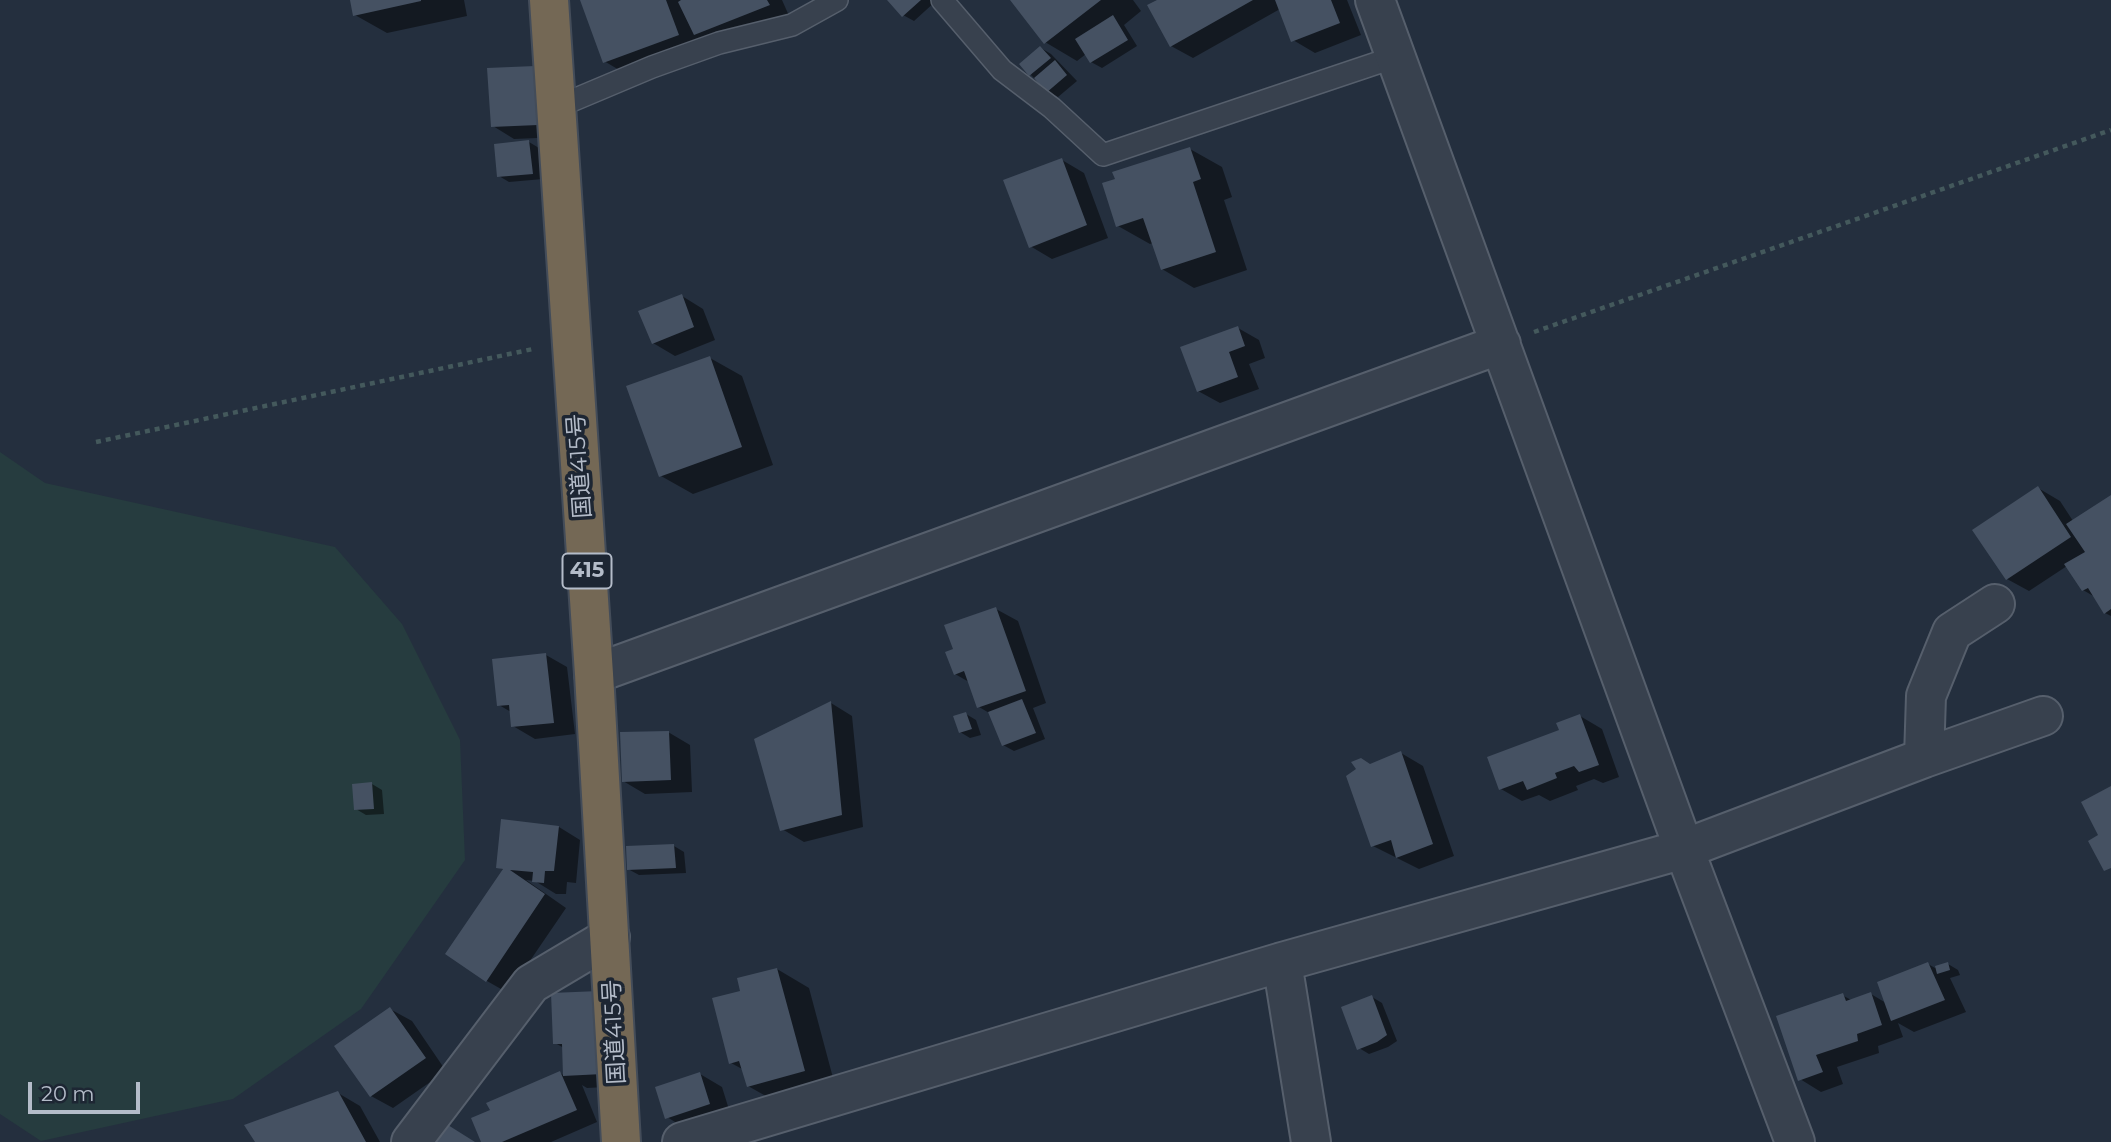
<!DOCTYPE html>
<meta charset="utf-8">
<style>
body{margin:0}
#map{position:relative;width:2111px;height:1142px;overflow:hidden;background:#242f3e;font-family:Montserrat,sans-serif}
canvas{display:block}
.scale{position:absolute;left:28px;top:1082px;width:112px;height:32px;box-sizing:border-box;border:4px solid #b4bcc9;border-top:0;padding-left:9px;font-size:21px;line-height:24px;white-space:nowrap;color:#b4bcc9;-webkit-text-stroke:5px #1d2633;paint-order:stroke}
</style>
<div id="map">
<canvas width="2111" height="1142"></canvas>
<div class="scale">20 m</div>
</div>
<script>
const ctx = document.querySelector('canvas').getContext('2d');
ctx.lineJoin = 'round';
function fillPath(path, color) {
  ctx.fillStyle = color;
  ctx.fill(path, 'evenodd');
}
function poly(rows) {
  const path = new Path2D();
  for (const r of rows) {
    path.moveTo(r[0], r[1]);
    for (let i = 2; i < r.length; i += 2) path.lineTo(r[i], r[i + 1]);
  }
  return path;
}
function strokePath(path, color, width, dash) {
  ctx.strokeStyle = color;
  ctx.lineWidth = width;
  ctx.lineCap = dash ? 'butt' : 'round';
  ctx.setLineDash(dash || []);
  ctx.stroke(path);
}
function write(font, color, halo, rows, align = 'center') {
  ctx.font = font + ' Montserrat,"Noto Sans JP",sans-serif';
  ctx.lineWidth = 7;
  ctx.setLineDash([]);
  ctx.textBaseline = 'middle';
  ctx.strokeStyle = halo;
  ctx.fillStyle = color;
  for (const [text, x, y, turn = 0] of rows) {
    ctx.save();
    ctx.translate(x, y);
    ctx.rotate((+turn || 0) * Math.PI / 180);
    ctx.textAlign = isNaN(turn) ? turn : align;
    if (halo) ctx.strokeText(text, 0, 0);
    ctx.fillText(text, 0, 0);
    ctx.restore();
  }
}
fillPath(poly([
 [0,452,45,483,335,547,402,624,460,740,465,860,361,1009,233,1099,41,1141,0,1114]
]), '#263c3f');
fillPath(poly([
 [352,0,464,0,467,16,387,33,355,15],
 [582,0,782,0,790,18,636,80,604,61],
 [891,0,934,0,936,1,914,21,903,15],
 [1012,0,1133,0,1141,11,1124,25,1137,46,1102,68,1091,62,1086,54,1077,61,1045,42],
 [1160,0,1347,0,1361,35,1315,53,1293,40,1280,9,1193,58,1171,46],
 [1041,48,1051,54,1077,81,1058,97,1047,91,1031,75],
 [489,70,560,137,514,139,493,126],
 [529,142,539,148,543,179,509,182,499,176],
 [1190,149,1222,167,1232,197,1224,200,1247,270,1194,288,1162,269,1153,243,1150,244,1118,226],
 [1062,160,1084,173,1108,238,1052,259,1030,246],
 [682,296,703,309,715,340,675,356,653,343],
 [1238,328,1259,340,1265,358,1249,364,1259,389,1220,403,1198,391],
 [710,358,742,376,773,465,693,494,661,476],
 [2038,488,2060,501,2073,521,2111,497,2111,616,2105,613,2095,597,2083,590,2067,566,2029,591,2007,579],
 [996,609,1018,621,1046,703,1033,708,1045,739,1014,751,1003,745,991,714,979,707,969,682,955,674,956,650],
 [546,655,567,667,575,734,535,739,513,726,511,712,499,705],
 [831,703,852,716,863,827,804,842,782,829],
 [966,714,976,720,981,735,970,738,960,732],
 [1580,716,1602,729,1619,777,1603,783,1594,779,1576,786,1578,790,1550,801,1539,795,1522,801,1501,789],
 [668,732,690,745,692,792,645,794,623,781],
 [1401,753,1423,766,1454,856,1419,869,1373,846,1370,766],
 [372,784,382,790,384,814,366,815,356,809],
 [559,827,580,840,576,883,567,882,566,894,556,894,535,881,526,880,566,908,508,993,487,981,504,870,498,867],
 [674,846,684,852,686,873,639,875,628,869],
 [1928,964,1935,968,1948,964,1958,970,1960,975,1950,978,1966,1012,1914,1032,1898,1023,1903,1037,1878,1046,1879,1053,1837,1067,1843,1084,1821,1092,1800,1079,1842,995,1853,1001,1871,994,1886,1003],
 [777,969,809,988,836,1089,780,1104,748,1086,744,1070,731,1063,742,992],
 [553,994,624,1086,587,1088,582,1085,597,1122,551,1142,483,1142,492,1111,560,1073,565,1076,564,1048,555,1043],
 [1372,997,1382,1003,1397,1041,1388,1047,1369,1054,1359,1048],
 [390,1009,412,1021,446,1071,393,1108,371,1096],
 [700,1074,722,1087,731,1116,688,1130,667,1117],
 [338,1093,360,1106,380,1142,257,1142]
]), '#0007');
fillPath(poly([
 [350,0,421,0,421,1,353,16],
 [580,0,666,0,679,35,603,63],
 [681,0,767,0,770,5,694,35,678,2],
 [887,0,921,0,902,17],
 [1010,0,1101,0,1044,44],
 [1157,0,1253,0,1170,47,1147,5],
 [1275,0,1331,0,1340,23,1291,42],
 [1113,15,1128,40,1090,63,1075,39],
 [1040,46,1051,58,1029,76,1019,64],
 [1055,60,1067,75,1046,93,1034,78],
 [535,66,538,125,491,127,487,68],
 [529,140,533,174,497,177,494,144],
 [1190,147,1201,179,1193,182,1216,252,1161,270,1143,218,1116,227,1102,183,1115,179,1112,172],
 [1062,158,1087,225,1029,248,1003,180],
 [682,294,694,327,652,344,638,311],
 [1238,326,1245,346,1229,352,1238,377,1197,392,1180,347],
 [710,356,742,447,659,477,626,386],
 [2038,486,2071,537,2006,580,1972,530],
 [2111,495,2111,609,2104,614,2088,588,2082,591,2064,564,2085,552,2066,524],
 [996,607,1026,691,977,708,964,671,954,675,945,652,953,649,944,625],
 [546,653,554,723,511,727,509,705,497,706,492,659],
 [1022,699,1036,733,1002,746,988,712],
 [831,701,842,815,780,831,754,739],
 [966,712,972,729,959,733,953,716],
 [1580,714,1599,765,1579,772,1574,766,1555,773,1557,778,1527,790,1523,781,1499,790,1487,757,1559,730,1556,723],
 [669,731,671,780,622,782,620,732],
 [1401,751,1433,844,1396,858,1391,840,1371,847,1346,776,1356,769,1351,762,1361,758,1370,764],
 [372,782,374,809,354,810,352,784],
 [2111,786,2111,868,2104,871,2088,841,2098,835,2081,802],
 [501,819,559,826,554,871,545,871,544,883,532,882,533,872,510,870,545,894,486,982,445,954,503,869,496,868],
 [674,844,676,868,627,870,626,846],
 [1928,962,1945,1000,1891,1021,1877,982],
 [1948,962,1950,970,1937,974,1935,966],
 [777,968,805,1071,747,1087,739,1061,729,1064,712,998,740,991,737,978],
 [599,991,603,1074,563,1076,562,1044,553,1044,551,993],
 [1871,992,1882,1025,1857,1034,1858,1041,1816,1055,1823,1072,1798,1081,1776,1016,1843,993,1846,1001],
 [1372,995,1387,1035,1377,1042,1357,1050,1341,1007],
 [390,1007,426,1058,370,1097,334,1046],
 [560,1071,577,1110,502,1142,481,1142,471,1118,490,1110,486,1103],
 [700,1072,710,1104,665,1119,655,1087],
 [338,1091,366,1142,255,1142,244,1125],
 [440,1120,475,1142,426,1142]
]), '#455162');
const lane = poly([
 [942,0,1002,70,1052,108,1103,155,1395,57],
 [557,107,652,67,719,43,792,25,837,0]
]);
const street = poly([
 [1375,0,1684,849,1795,1142],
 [594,674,1501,344],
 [1924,758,1926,696,1952,632,1995,604],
 [1282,962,1311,1142],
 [411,1142,531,984,610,937],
 [682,1142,1282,962,1684,849,1924,758,2043,716]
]);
const highway = poly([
 [549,0,594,674,621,1142]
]);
strokePath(lane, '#565f6c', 24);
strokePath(street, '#565f6c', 42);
strokePath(highway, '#434c59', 42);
strokePath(poly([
 [1534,332,2111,130],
 [96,442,533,349]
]), '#44595c', 4.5, [5, 5]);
strokePath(lane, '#38414e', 21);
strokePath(street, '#38414e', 38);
strokePath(highway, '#746855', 38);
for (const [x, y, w] of [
 [587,571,49]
]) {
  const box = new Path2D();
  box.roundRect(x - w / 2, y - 17.5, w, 35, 5);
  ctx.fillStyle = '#1d2633';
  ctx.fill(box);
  strokePath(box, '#b4bcc9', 2);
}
write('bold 21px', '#b4bcc9', null, [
 ["415",587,571]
]);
write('23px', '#b4bcc9', '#1d2633', [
 ["国道415号",580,466,-94],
 ["国道415号",615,1032,-93]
]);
</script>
